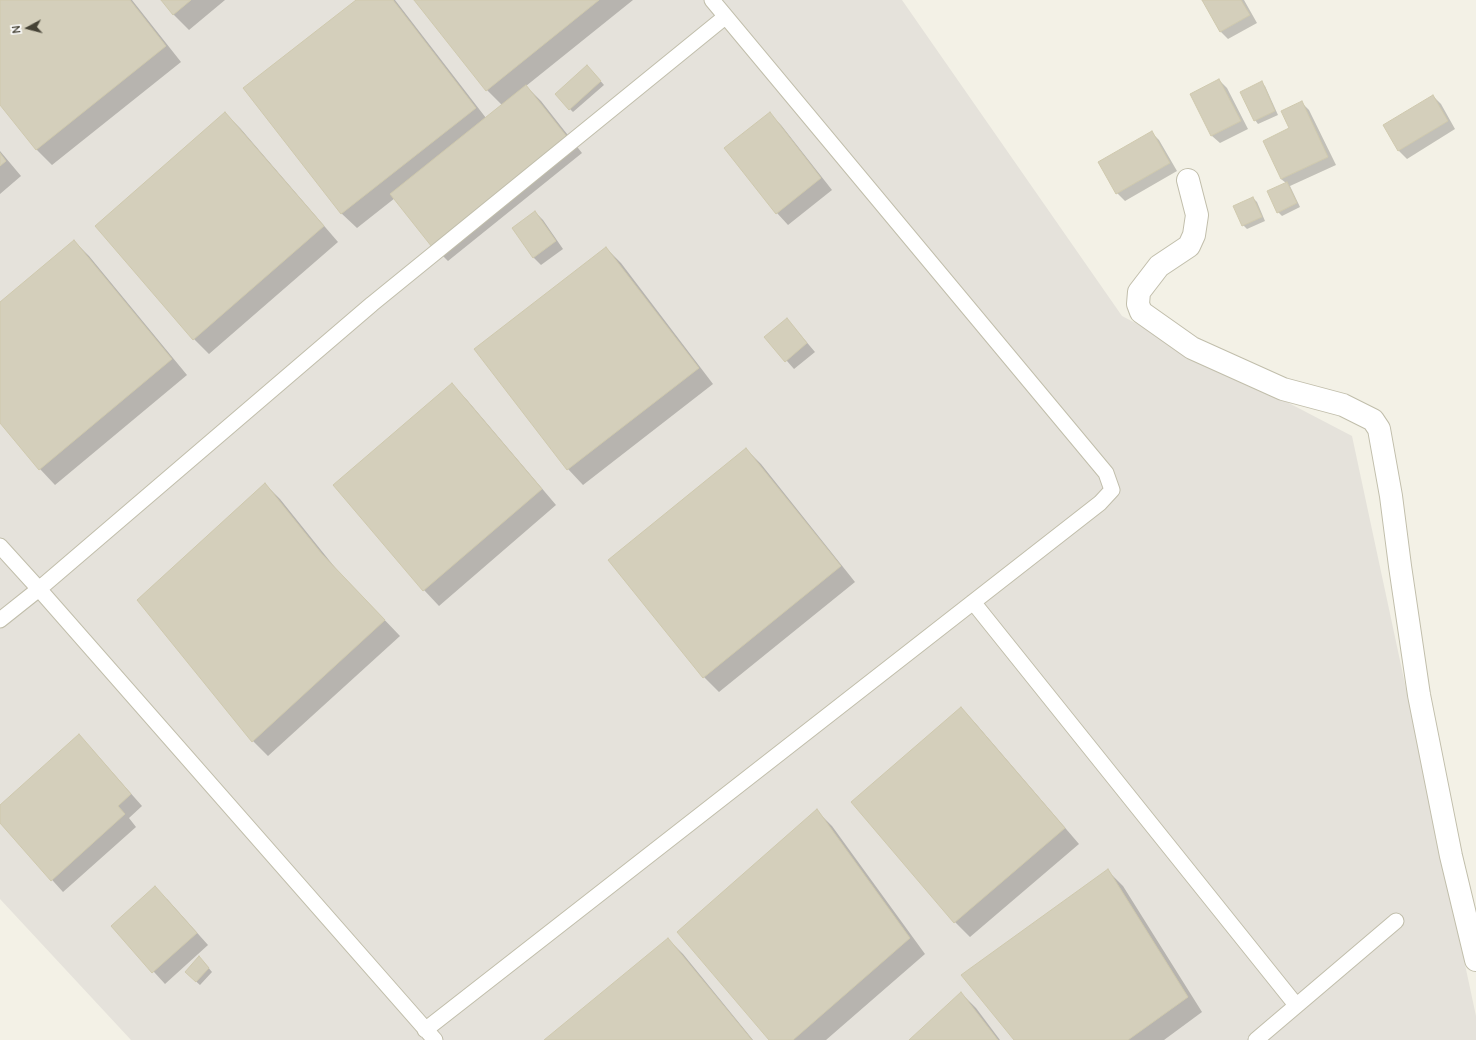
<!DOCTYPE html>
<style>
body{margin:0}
#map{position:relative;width:1476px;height:1040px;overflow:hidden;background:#f3f1e6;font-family:Manrope,sans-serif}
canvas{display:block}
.north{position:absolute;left:8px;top:8px;width:40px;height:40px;-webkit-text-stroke:3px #fff;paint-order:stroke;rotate:263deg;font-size:11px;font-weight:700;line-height:16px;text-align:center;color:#454235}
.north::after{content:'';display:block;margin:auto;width:14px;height:18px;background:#454235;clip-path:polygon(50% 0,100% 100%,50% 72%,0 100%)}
</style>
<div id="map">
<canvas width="1476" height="1040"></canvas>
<div class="north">N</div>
</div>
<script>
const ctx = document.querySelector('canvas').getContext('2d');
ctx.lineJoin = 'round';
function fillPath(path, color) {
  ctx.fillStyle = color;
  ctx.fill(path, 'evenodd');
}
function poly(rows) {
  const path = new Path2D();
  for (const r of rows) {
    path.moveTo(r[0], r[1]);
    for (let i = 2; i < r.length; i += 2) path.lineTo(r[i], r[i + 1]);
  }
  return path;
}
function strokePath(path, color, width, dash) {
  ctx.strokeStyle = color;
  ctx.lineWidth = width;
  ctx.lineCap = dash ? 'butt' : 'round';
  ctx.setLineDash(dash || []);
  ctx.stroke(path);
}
fillPath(poly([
 [0,0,902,0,1122,316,1352,436,1476,1016,1476,1040,131,1040,0,899]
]), '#e5e2db');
fillPath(poly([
 [0,0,132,0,181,62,52,165,37,150,0,103],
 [162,0,225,0,189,30,173,14],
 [357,0,395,0,486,118,502,105,487,90,416,0,633,0,526,86,541,101,582,153,448,261,433,246,395,198,357,228,341,213],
 [1204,0,1244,0,1257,23,1228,39,1220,31],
 [591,70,604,85,573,112,570,109],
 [1219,80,1227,88,1248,129,1220,143,1212,136,1191,94],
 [1261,83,1265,86,1278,115,1258,124,1255,120],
 [1433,96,1441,104,1455,129,1407,159,1399,151,1384,126],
 [1301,102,1309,110,1336,165,1290,186,1300,207,1282,216,1278,212,1286,183,1281,179,1291,129],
 [225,113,240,128,338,242,209,354,194,339],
 [769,113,781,125,832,190,788,225,777,213],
 [1151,132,1159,140,1177,171,1125,201,1117,193],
 [0,151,21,176,0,194],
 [1253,198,1257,202,1265,221,1247,229,1243,225],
 [535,212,543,220,563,249,541,265,533,257],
 [74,241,89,256,187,375,55,485,40,469,0,421,0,303],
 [606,248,621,263,713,384,583,485,568,469,476,349],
 [787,319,815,352,794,369,766,337],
 [452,385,467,400,556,505,439,606,424,590,335,485],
 [746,449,761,464,855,582,719,692,704,677],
 [265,484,280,499,337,570,400,636,268,756,253,741,138,600],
 [961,708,976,724,1079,844,970,937,955,922],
 [90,747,142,806,129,818,136,827,63,892,0,822,0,806],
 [817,811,832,826,925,954,826,1040,771,1040],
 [1108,871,1123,886,1202,1012,1164,1040,1016,1040],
 [167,899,208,945,165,984,112,926],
 [668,939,683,954,753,1040,546,1040],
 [203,961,212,972,200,985,190,976],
 [961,993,976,1008,1000,1040,911,1040]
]), '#0003');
const building = poly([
 [0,0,130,0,166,46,36,150,0,105,0,0],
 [161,0,191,0,173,15,161,0],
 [356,0,393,0,476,108,341,214,243,88,356,0],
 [414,0,599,0,486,91,414,0],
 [1202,0,1241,0,1250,15,1220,32,1202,0],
 [587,65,601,81,569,110,555,94,587,65],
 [1219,79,1241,121,1211,136,1190,94,1219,79],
 [1262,81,1275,111,1254,121,1240,92,1262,81],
 [526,85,568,138,432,247,390,194,526,85],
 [1433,95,1448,121,1398,151,1383,125,1433,95],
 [1302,101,1328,157,1281,179,1263,141,1289,128,1281,111,1302,101],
 [225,112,324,226,193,340,95,226,225,112],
 [770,112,821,178,776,214,724,148,770,112],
 [1152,131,1170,163,1116,194,1098,162,1152,131],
 [0,153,6,161,0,166,0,153],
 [1287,182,1297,203,1277,213,1267,191,1287,182],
 [1253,197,1262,217,1242,226,1233,206,1253,197],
 [535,211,556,241,533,258,512,228,535,211],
 [74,240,172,359,39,470,0,423,0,302,74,240],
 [606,247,699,368,567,470,474,349,606,247],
 [787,318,807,343,785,362,764,337,787,318],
 [452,383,542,489,423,591,333,485,452,383],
 [746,448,841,566,703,678,608,560,746,448],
 [265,483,322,554,385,620,252,742,137,600,265,483],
 [961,707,1065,828,954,923,851,802,961,707],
 [79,734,131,794,118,806,125,814,51,881,0,823,0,805,79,734],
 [817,809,910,938,793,1040,769,1040,677,932,817,809],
 [1108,869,1188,997,1128,1040,1014,1040,961,975,1108,869],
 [155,886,197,933,152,973,111,926,155,886],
 [668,938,752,1040,544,1040,668,938],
 [199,956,209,968,196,982,185,972,199,956],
 [961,992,998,1040,909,1040,961,992]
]);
fillPath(building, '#d4cfbb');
strokePath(building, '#cfc9ae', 1);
const service = poly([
 [0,546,39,589,435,1040],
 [973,602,1296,1005],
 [0,620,39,589,372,304,725,17],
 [425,1030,1100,503,1112,490,1106,473,712,0],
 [1256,1040,1396,921]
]);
const minor = poly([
 [1188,180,1197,215,1194,235,1189,246,1159,266,1139,292,1138,304,1141,312,1192,348,1283,389,1343,405,1373,420,1379,429,1391,496,1400,566,1419,695,1451,856,1476,960]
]);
strokePath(service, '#c1beab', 17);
strokePath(minor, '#c1beab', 24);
strokePath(service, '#fff', 15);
strokePath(minor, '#fff', 22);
</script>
